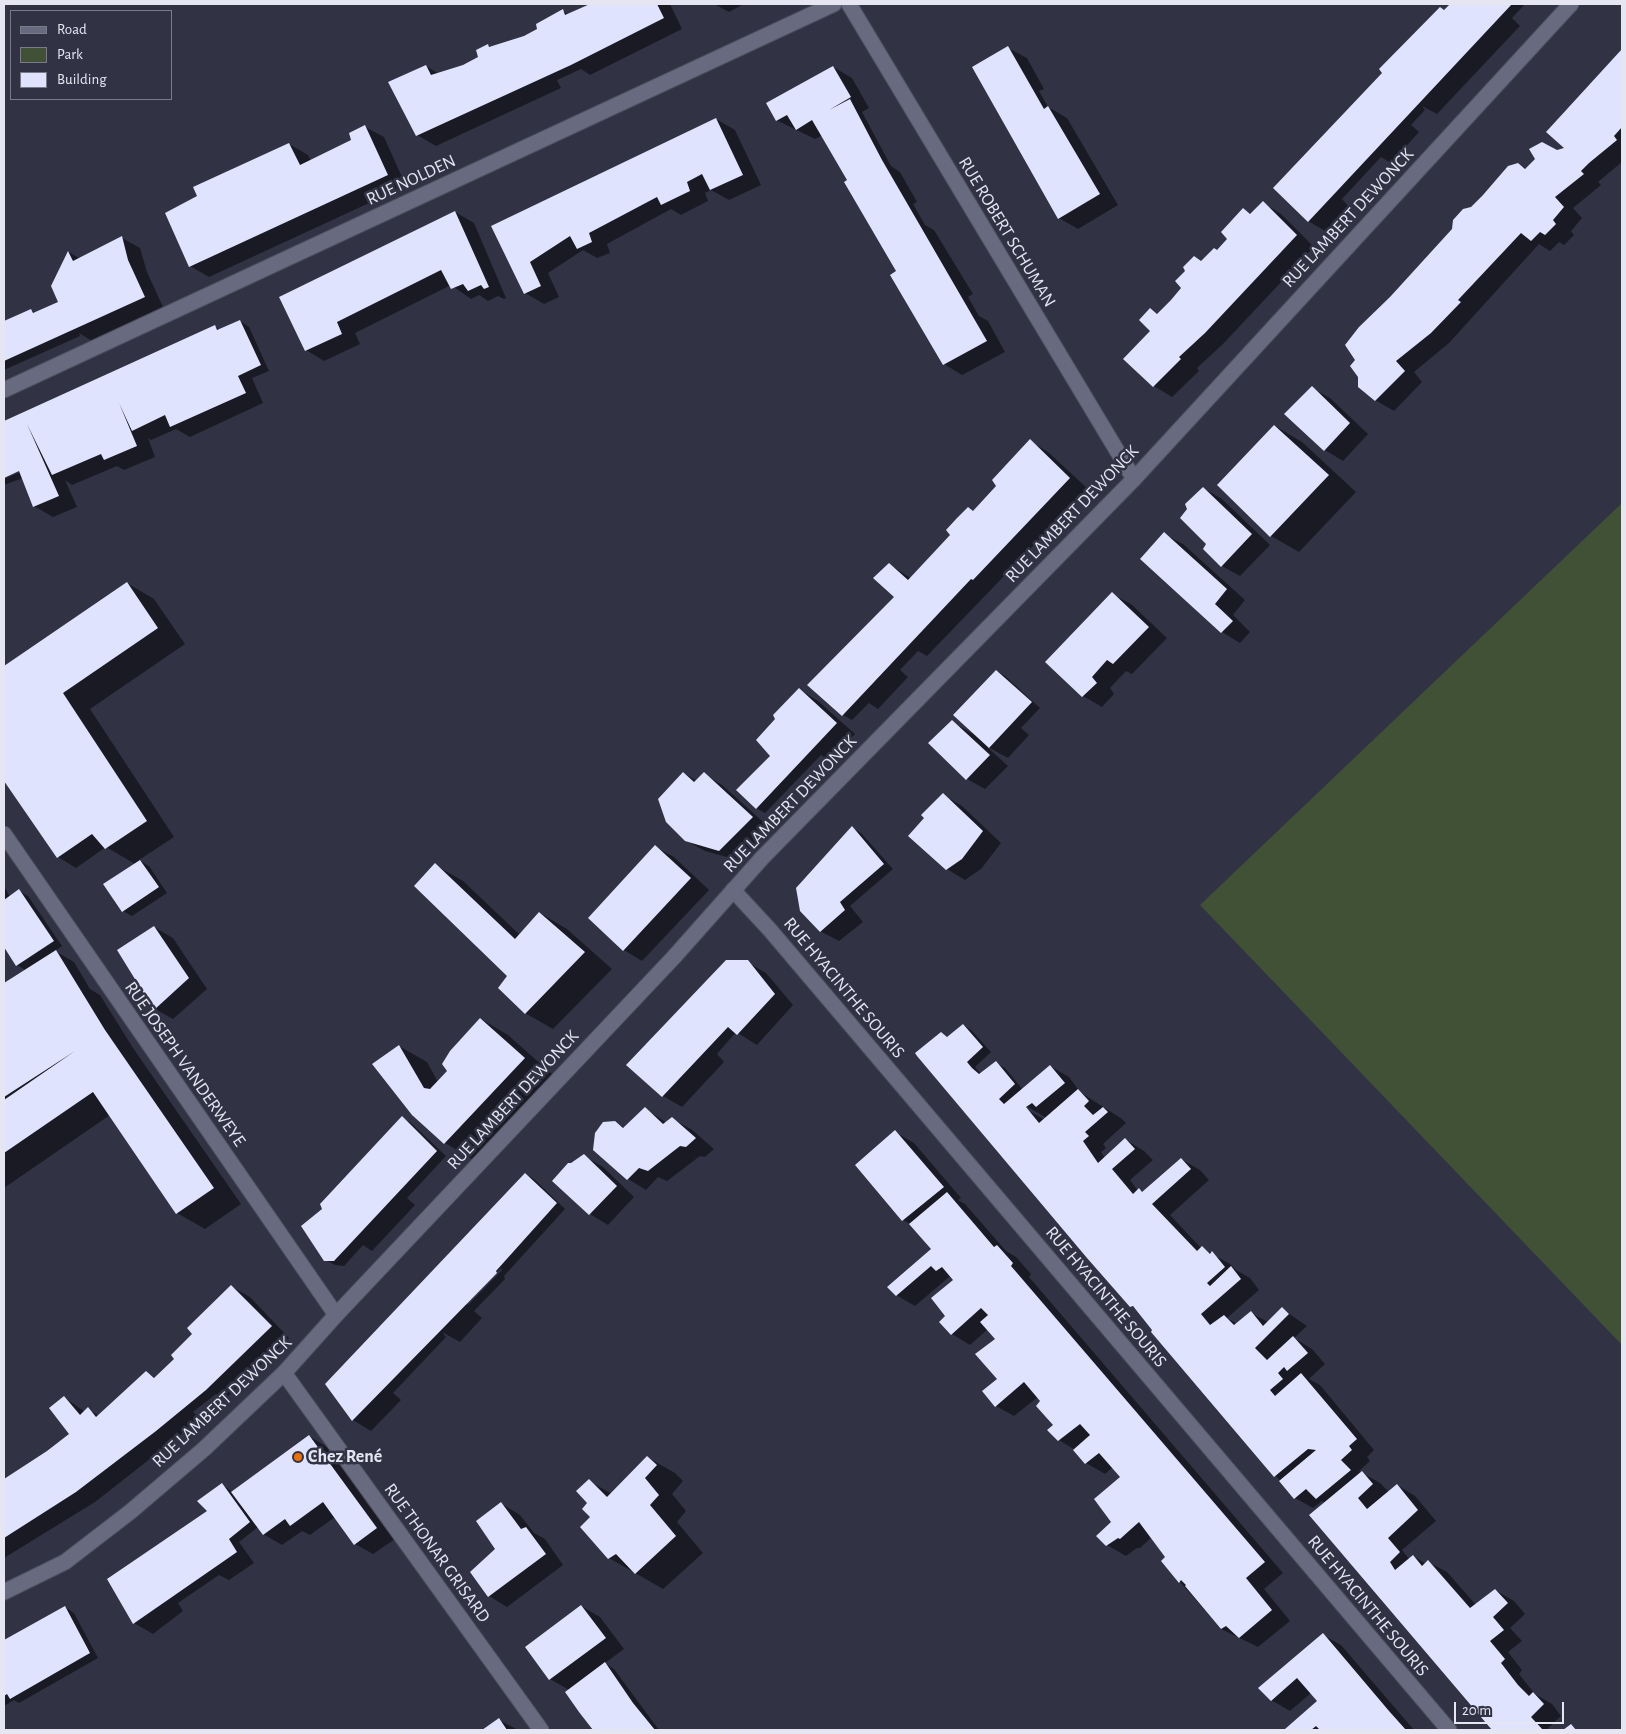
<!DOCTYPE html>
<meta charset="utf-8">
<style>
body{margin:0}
#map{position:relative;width:1626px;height:1734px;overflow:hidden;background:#313244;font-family:"Alegreya Sans",sans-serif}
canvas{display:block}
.frame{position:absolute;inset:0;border:5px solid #e5e6f2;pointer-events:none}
.legend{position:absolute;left:10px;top:10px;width:162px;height:90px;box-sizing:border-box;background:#313244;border:1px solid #797a8a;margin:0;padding:6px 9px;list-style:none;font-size:15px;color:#e5e6f2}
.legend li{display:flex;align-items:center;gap:10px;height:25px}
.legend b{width:25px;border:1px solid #797a8a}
.scale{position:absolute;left:1454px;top:1702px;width:110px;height:22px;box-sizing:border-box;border:2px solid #e5e6f2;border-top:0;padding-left:6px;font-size:15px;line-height:18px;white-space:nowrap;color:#e5e6f2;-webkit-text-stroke:4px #313244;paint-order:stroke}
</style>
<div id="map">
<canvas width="1626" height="1734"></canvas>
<div class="frame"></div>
<ul class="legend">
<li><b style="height:6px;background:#686a7f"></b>Road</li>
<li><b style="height:14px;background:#415136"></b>Park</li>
<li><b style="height:14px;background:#e0e3fe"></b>Building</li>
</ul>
<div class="scale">20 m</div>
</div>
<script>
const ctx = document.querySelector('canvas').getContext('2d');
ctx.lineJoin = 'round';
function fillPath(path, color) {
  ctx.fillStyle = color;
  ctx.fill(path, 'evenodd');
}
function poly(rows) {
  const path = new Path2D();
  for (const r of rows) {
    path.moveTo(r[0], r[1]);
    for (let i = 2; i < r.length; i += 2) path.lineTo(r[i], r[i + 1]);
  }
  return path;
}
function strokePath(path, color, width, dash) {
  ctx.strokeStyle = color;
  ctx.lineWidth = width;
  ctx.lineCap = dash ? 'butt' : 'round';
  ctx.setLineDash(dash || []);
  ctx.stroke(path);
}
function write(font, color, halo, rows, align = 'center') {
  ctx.font = font + ' "Alegreya Sans",sans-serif';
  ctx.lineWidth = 5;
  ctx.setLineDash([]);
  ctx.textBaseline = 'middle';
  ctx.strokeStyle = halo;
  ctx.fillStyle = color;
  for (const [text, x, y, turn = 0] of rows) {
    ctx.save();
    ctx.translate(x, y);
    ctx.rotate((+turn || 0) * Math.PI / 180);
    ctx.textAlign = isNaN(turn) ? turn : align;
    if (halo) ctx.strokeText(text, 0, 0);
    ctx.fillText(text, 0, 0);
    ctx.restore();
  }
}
fillPath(poly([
 [1622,503,1622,1345,1200,905]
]), '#415136');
fillPath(poly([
 [592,4,670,4,682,29,590,75,581,69,557,80,561,88,436,146,417,135,426,66,439,74,464,66,480,57,488,45,491,47,524,38,563,11,569,15],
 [714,4,744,4,729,12],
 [1452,4,1525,4,1512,18,1520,26,1437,114,1422,106,1425,110,1411,125,1419,132,1391,163,1381,157,1342,199,1349,207,1327,232,1308,221],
 [1008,48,1027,58,1044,89,1039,91,1048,107,1067,118,1118,205,1078,229,1059,218],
 [1622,51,1622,162,1598,182,1601,185,1573,208,1582,218,1571,231,1574,235,1564,245,1559,242,1550,251,1539,244,1449,343,1414,372,1422,382,1394,411,1375,400,1391,298,1471,208,1518,164,1527,169,1557,151,1567,148,1548,132],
 [833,67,852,78,869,108,862,112,891,166,900,172,917,202,913,204,925,225,934,230,973,294,968,297,979,316,988,321,1005,352,962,375,944,364,849,180,823,135,815,139,776,120],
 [716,119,735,130,761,185,729,200,711,190,705,193,708,201,681,215,671,209,607,244,610,253,597,258,583,250,548,273,559,297,544,304,525,293,493,226],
 [365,127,384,137,406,186,209,277,190,266,167,213,289,144,308,155,311,161,352,140],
 [1263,203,1281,214,1314,247,1223,344,1197,368,1199,371,1172,397,1154,386,1125,359,1152,331,1151,310,1158,314,1172,301,1202,262,1217,252,1229,239,1243,210,1251,214],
 [455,212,474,223,506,298,504,299,498,296,488,301,479,295,471,299,451,285,355,333,360,344,324,361,306,350],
 [122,238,140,248,147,272,163,307,92,341,79,333,80,336,4,370,4,322,31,310,36,313,58,303,69,252,80,259],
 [240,321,249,327,269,371,252,378,263,403,190,437,176,429,151,440,148,438,155,457,124,470,117,466,72,485,65,480,77,507,53,517,34,506,23,478,4,485,4,479,25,470,24,468,4,476,4,422,215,327,220,330],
 [1312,388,1330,398,1368,434,1343,461,1325,450],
 [1275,426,1302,442,1356,492,1299,552,1271,536,1219,485],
 [1030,441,1048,452,1088,489,927,656,918,651,900,670,908,677,878,709,869,703,852,720,843,715,808,684,895,597,889,564,912,579,998,486],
 [1203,488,1222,499,1270,545,1240,576,1222,566,1208,544],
 [1164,534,1183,544,1245,600,1233,615,1250,632,1240,643,1222,632],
 [127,583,154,599,185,644,90,709,174,837,139,860,149,866,167,893,132,916,123,911,135,864,106,847,76,868,58,857,4,779,4,667],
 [1112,594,1131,604,1167,638,1132,674,1126,671,1110,688,1114,694,1102,707,1083,696],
 [997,671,1005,676,1040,708,1021,728,1029,735,1008,758,986,746,1008,766,985,789,967,779,952,722,975,735],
 [800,690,818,701,855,734,830,761,821,755,765,813,756,808,772,756],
 [684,773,697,781,704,774,722,785,771,829,738,860,705,851,685,840],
 [943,795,962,806,1001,843,981,869,965,880,947,869],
 [852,828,861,833,893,869,850,906,863,922,839,941,820,931],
 [655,847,674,857,709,890,642,961,624,950,590,918],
 [435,865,463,881,520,935,540,913,567,929,612,969,553,1029,525,1013,509,976],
 [4,886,10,897,19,891,28,896,62,946,55,951,74,962,90,989,100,995,133,1048,241,1204,205,1229,177,1213,110,1115,4,1188,4,986,27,971,17,965,4,945],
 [154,927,173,938,207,989,173,1019,155,1009],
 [747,962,766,973,793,1005,757,1045,736,1032,717,1054,724,1062,682,1107,663,1096,628,1065],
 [481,1019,508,1035,552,1074,472,1159,445,1143,399,1046,427,1062,438,1082,449,1071],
 [964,1025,972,1031,991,1052,975,1067,981,1074,996,1063,1005,1068,1023,1090,1050,1066,1069,1077,1080,1092,1122,1119,1126,1123,1103,1144,1106,1148,1101,1152,1105,1158,1126,1140,1144,1151,1153,1160,1130,1180,1138,1191,1144,1192,1181,1159,1200,1170,1209,1180,1170,1215,1201,1248,1230,1264,1236,1270,1250,1278,1259,1290,1227,1318,1237,1324,1251,1313,1268,1322,1282,1309,1307,1326,1294,1338,1312,1349,1325,1364,1309,1379,1320,1385,1374,1450,1367,1457,1370,1461,1359,1471,1380,1483,1389,1492,1397,1485,1415,1496,1436,1521,1402,1550,1409,1559,1413,1556,1426,1564,1428,1562,1447,1572,1476,1605,1495,1590,1514,1601,1525,1614,1510,1628,1522,1641,1508,1652,1522,1670,1519,1674,1535,1694,1552,1704,1561,1716,1546,1730,1494,1730,1373,1590,1325,1503,1322,1501,1313,1508,1295,1498,1152,1332,1154,1330,1138,1310,1131,1306,941,1033,948,1038],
 [1026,1106,1047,1118,1045,1120,1024,1108],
 [645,1109,667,1123,672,1119,691,1129,714,1149,705,1157,700,1156,667,1181,658,1177,646,1190,628,1179,615,1122,625,1128],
 [402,1118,411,1123,446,1156,407,1198,415,1205,372,1251,363,1245,344,1266,335,1265,325,1260,322,1210],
 [895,1132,914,1143,961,1198,958,1200,965,1204,1006,1251,1016,1257,1031,1274,1029,1277,1283,1573,1264,1589,1290,1621,1258,1647,1221,1629,1162,1561,1167,1557,1152,1537,1140,1548,1137,1548,1126,1556,1107,1545,1098,1536,1112,1522,1121,1477,1113,1467,1105,1474,1086,1463,1075,1450,1059,1440,1055,1425,1038,1397,1014,1416,996,1406,998,1379,996,1340,988,1329,970,1345,952,1334,947,1316,955,1280,949,1277,915,1306,896,1295,933,1249,912,1225,903,1220],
 [584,1156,603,1167,634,1197,608,1225,590,1214,572,1165],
 [526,1174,535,1180,565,1209,504,1276,505,1279,474,1311,482,1318,460,1342,442,1332,446,1337,393,1393,401,1400,371,1431,353,1420],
 [501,1268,502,1270,468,1305,466,1303],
 [232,1287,250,1297,289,1338,225,1399,216,1394,193,1412,201,1419,95,1502,4,1558,4,1480,48,1452,71,1434,64,1397,85,1412,88,1409,99,1416,146,1372,156,1378,174,1360],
 [309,1436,327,1447,395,1539,373,1554,355,1544,335,1517,310,1535,302,1531,282,1545,263,1534,258,1527,239,1542,254,1563,229,1580,219,1575,178,1603,183,1611,153,1634,134,1623,108,1579,208,1512,199,1501,222,1485,233,1492],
 [647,1457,675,1473,683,1481,672,1494,686,1511,677,1522,703,1553,663,1589,609,1558,592,1517,588,1503,589,1481,612,1494],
 [502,1504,520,1515,534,1533,545,1539,563,1565,507,1607,489,1596],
 [581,1606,600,1617,624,1649,605,1663,614,1669,659,1730,594,1730,566,1692,569,1690,550,1679,526,1648],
 [65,1607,74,1613,98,1658,19,1703,14,1700,4,1706,4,1641],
 [1323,1635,1341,1645,1414,1730,1288,1730,1319,1702,1311,1693,1290,1711,1271,1700],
 [499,1720,518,1730,484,1730]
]), '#0007');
fillPath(poly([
 [590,4,657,4,664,18,571,65,416,136,388,82,426,65,431,75,463,65,478,57,476,50,488,44,489,47,524,36,537,29,536,24,563,9,565,15],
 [1450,4,1512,4,1308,222,1273,188,1382,73,1379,69,1440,7,1444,10],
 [1008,46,1044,109,1048,106,1100,194,1058,219,972,67],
 [1622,49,1622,127,1614,136,1617,140,1589,163,1581,171,1584,174,1555,197,1564,207,1553,220,1556,224,1545,235,1540,232,1531,241,1521,233,1458,300,1461,302,1431,333,1396,361,1405,371,1375,401,1358,387,1358,377,1350,366,1355,360,1345,345,1359,327,1390,297,1452,229,1453,220,1463,209,1471,207,1483,195,1508,166,1518,163,1525,169,1535,159,1529,149,1542,142,1557,150,1564,148,1546,132],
 [833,66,851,97,829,110,850,99,882,160,987,341,943,365,890,275,896,271,844,182,847,180,812,120,796,130,787,115,776,121,766,103],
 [716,118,743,175,710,190,702,174,687,182,690,191,661,205,657,197,589,233,592,242,577,249,570,236,530,262,541,286,524,294,491,226],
 [365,125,388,175,189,267,165,213,197,196,193,187,289,143,300,165,351,140,349,133],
 [1263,201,1297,235,1205,333,1179,357,1181,359,1153,387,1123,359,1150,331,1139,320,1150,308,1157,314,1171,300,1181,288,1175,281,1185,271,1183,267,1194,256,1201,261,1214,248,1217,250,1227,239,1221,232,1243,208,1250,214],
 [455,211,489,287,484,289,481,285,468,291,463,284,451,289,441,270,337,322,342,334,305,351,279,297],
 [122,236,128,260,145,297,4,361,4,321,31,309,33,313,58,302,51,286,68,251,73,261],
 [240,320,261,365,238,376,246,393,170,427,165,415,132,431,119,403,137,446,104,460,101,454,52,475,27,424,59,496,33,507,19,471,4,478,4,421,215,325,217,330],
 [1312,386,1350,423,1324,451,1284,414],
 [1274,425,1329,475,1270,537,1217,485],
 [1030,439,1070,478,973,580,971,579,842,716,807,685,894,597,873,578,889,563,908,580,950,535,946,530,957,518,968,507,973,511,996,486,992,480],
 [1203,487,1252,534,1221,567,1203,549,1206,544,1180,518,1187,509,1185,504],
 [1164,532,1227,589,1215,604,1233,621,1221,633,1140,559],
 [127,582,158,628,63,693,147,821,105,849,92,834,57,858,4,781,4,666],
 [1112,592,1149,627,1113,664,1107,660,1092,677,1097,683,1082,697,1045,662],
 [996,670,1032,702,989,748,953,715],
 [799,688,837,723,756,809,736,790,770,756,756,740,775,719,773,715],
 [952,720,990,755,966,780,928,743],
 [683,772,694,782,704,772,753,817,719,851,685,841,666,822,658,799],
 [943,793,983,831,962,859,946,870,908,836,924,818,921,815],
 [852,826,884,864,840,902,845,910,820,932,800,911,796,888],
 [655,845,691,878,623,951,588,918],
 [140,860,159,887,122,912,103,884],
 [435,863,515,939,539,912,585,952,525,1014,498,988,507,976,414,886],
 [19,889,54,941,16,966,4,947,4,900],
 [154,926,189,978,154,1010,117,950],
 [56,950,105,1030,214,1188,176,1214,93,1092,4,1153,4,1100,75,1051,4,1097,4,983],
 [726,960,748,960,775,994,737,1035,728,1027,662,1097,626,1065],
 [480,1018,525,1058,444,1144,412,1115,372,1064,399,1045,424,1088,430,1089,447,1071,442,1064,450,1051],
 [963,1024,983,1047,967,1062,972,1068,979,1074,996,1061,1015,1084,999,1099,1004,1104,1050,1065,1065,1083,1036,1107,1032,1103,1026,1107,1039,1123,1078,1089,1089,1101,1084,1106,1093,1115,1103,1107,1108,1112,1085,1132,1089,1136,1083,1141,1098,1163,1125,1138,1135,1149,1112,1169,1133,1194,1139,1188,1142,1192,1181,1158,1191,1169,1152,1204,1197,1251,1202,1246,1210,1254,1212,1251,1225,1267,1207,1283,1210,1286,1231,1266,1241,1279,1201,1314,1210,1325,1224,1315,1234,1325,1251,1311,1263,1326,1282,1307,1289,1314,1255,1348,1267,1360,1293,1336,1308,1353,1287,1371,1284,1367,1278,1373,1283,1379,1270,1390,1275,1396,1301,1373,1357,1439,1349,1446,1352,1450,1341,1460,1351,1470,1316,1499,1306,1489,1294,1499,1279,1481,1316,1450,1308,1449,1274,1477,1151,1332,1152,1330,1133,1306,1130,1307,1087,1258,917,1056,915,1053,941,1032,947,1037],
 [645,1107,663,1124,672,1117,696,1138,686,1147,680,1146,648,1171,639,1168,627,1180,593,1150,595,1133,603,1122,615,1121,623,1128],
 [402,1116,437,1151,334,1261,324,1261,301,1226,322,1209,320,1204],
 [895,1130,944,1187,902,1221,855,1165],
 [584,1154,617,1186,589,1215,552,1181,568,1163,571,1163],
 [525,1173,557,1203,496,1271,497,1273,352,1421,325,1384],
 [947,1192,994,1247,997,1245,1013,1263,1011,1266,1265,1562,1246,1578,1272,1610,1239,1638,1226,1626,1221,1629,1185,1586,1186,1585,1181,1580,1179,1583,1161,1561,1165,1557,1139,1522,1120,1539,1118,1538,1106,1546,1096,1536,1111,1522,1094,1499,1120,1477,1099,1453,1085,1464,1073,1450,1090,1435,1080,1424,1058,1441,1047,1430,1053,1425,1036,1406,1040,1401,1024,1382,995,1407,982,1391,997,1379,975,1354,995,1339,980,1322,988,1315,981,1308,951,1335,939,1322,945,1316,931,1298,953,1280,942,1267,936,1271,931,1266,896,1296,887,1287,931,1249,909,1224],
 [231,1285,272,1326,206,1390,156,1431,76,1492,4,1538,4,1479,47,1451,69,1434,49,1408,64,1396,80,1415,88,1407,96,1417,146,1371,154,1378,174,1359,171,1355,192,1334,187,1328],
 [309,1435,377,1528,354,1545,323,1502,290,1526,285,1519,263,1535,231,1492],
 [647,1456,657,1465,645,1478,659,1495,650,1505,676,1536,635,1574,616,1554,608,1559,580,1527,590,1517,582,1509,587,1503,576,1491,589,1479,607,1497],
 [1362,1471,1373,1484,1358,1498,1367,1509,1397,1484,1418,1510,1388,1538,1400,1552,1390,1562,1395,1570,1413,1555,1422,1566,1428,1560,1470,1608,1495,1589,1508,1603,1493,1617,1504,1630,1490,1641,1505,1659,1501,1663,1518,1685,1529,1696,1533,1692,1544,1704,1531,1717,1543,1730,1492,1730,1309,1515],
 [222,1483,250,1522,229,1539,237,1552,133,1624,107,1579,207,1511,197,1501],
 [501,1502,521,1529,526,1527,546,1554,488,1597,470,1572,495,1549,476,1521],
 [581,1605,606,1638,549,1680,525,1647],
 [65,1606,90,1653,10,1699,7,1694,4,1696,4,1640],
 [1323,1633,1389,1711,1406,1730,1320,1730,1316,1726,1311,1730,1285,1729,1317,1701,1297,1678,1271,1701,1258,1688],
 [605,1662,633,1703,655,1730,593,1730,579,1712,565,1692],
 [499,1718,507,1730,482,1730],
 [1571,1724,1576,1730,1563,1730]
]), '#e0e3fe');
const minor = poly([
 [849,4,1134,479],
 [4,390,834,4],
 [4,834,336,1315],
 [733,890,770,930,1449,1730],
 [284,1373,541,1730]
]);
const tertiary = poly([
 [4,1592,65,1562,130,1512,204,1449,284,1373,336,1315,674,957,762,858,1134,479,1571,4]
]);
strokePath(minor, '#4e4f5e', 17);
strokePath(tertiary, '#4e4f5e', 17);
strokePath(minor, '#686a7f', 15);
strokePath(tertiary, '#686a7f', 15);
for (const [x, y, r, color] of [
 [298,1457,5,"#e8710a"]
]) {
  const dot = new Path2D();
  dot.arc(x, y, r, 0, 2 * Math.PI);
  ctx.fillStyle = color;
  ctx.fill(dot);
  strokePath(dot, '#313244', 2);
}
write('18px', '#e5e6f2', '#313244', [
 ["RUE NOLDEN",411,180,-25],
 ["RUE LAMBERT DEWONCK",1348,218,-47],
 ["RUE ROBERT SCHUMAN",1007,232,59],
 ["RUE LAMBERT DEWONCK",1072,514,-46],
 ["RUE LAMBERT DEWONCK",790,804,-46],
 ["RUE HYACINTHE SOURIS",844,988,50],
 ["RUE JOSEPH VANDERWEYE",185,1064,55],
 ["RUE LAMBERT DEWONCK",513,1100,-47],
 ["RUE HYACINTHE SOURIS",1106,1297,50],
 ["RUE LAMBERT DEWONCK",222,1402,-43],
 ["RUE THONAR GRISARD",437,1553,54],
 ["RUE HYACINTHE SOURIS",1368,1606,50]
]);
write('bold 18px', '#e5e6f2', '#313244', [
 ["Chez René",308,1457]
], 'left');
</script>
